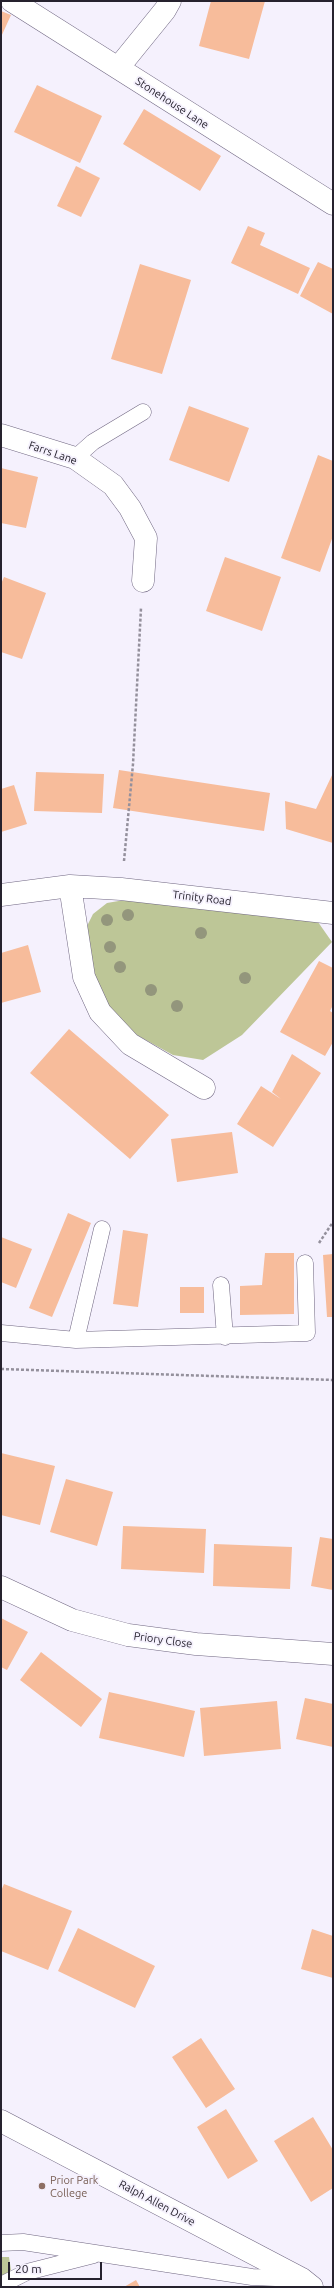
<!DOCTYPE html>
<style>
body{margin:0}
#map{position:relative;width:334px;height:2288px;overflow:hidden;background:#f5f1fd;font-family:Ubuntu,sans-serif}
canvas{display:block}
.frame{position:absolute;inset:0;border:2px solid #26222e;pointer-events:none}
.scale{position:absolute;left:8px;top:2262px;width:94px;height:18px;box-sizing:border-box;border:2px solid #26222e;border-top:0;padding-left:5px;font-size:12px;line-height:14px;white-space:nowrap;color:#26222e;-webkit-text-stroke:3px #f5f1fd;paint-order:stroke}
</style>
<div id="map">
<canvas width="334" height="2288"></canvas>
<div class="frame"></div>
<div class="scale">20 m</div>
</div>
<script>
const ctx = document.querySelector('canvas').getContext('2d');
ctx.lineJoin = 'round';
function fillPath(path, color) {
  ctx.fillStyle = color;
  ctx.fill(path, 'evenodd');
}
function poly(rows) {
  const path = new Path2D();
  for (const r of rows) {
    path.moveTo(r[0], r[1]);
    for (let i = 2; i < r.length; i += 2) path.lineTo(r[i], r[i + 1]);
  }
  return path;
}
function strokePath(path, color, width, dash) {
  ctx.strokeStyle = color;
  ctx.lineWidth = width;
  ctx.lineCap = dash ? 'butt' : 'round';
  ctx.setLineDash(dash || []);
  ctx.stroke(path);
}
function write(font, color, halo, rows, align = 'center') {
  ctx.font = font + ' Ubuntu,sans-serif';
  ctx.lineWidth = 3.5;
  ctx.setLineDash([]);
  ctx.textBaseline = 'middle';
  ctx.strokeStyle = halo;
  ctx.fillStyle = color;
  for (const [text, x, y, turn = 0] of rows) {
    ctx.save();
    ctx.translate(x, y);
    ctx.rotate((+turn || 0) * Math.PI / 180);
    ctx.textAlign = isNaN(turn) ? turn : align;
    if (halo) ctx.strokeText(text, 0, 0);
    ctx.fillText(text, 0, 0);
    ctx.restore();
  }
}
fillPath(poly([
 [136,898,318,922,332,942,242,1035,203,1060,173,1055,133,1033,107,1011,96,986,86,928,93,914,107,903],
 [1,2257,9,2257,11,2270,1,2279]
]), '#bdc697');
fillPath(poly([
 [211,1,265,1,249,59,199,46],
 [1,11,11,15,1,37],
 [37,85,102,116,80,163,14,132],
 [144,109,221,156,200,191,123,144],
 [76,166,100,178,81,217,57,206],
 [248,226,265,233,260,245,310,268,298,294,231,263],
 [318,262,333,269,333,314,300,296],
 [140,264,191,280,162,374,111,359],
 [189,406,249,428,229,482,169,460],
 [318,455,333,461,333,536,320,572,281,558],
 [1,468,38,477,26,528,1,523],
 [225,557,281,577,262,631,206,611],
 [4,577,46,593,22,659,1,652,1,584],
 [119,770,270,793,264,831,113,808],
 [36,772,104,774,102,813,34,811],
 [333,773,333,843,286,829,285,801,316,809],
 [14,785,27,824,1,832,1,789],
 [28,945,41,992,1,1003,1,953],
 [319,961,333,968,333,1005,330,1011,333,1013,333,1042,325,1056,280,1032],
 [69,1029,169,1115,130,1159,30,1073],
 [292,1054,321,1073,273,1147,237,1124,261,1086,281,1099,272,1092],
 [232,1132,238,1173,177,1182,171,1139],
 [68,1213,91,1223,52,1317,29,1308],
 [123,1230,148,1234,138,1307,113,1304],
 [1,1237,32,1249,16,1288,1,1282],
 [265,1253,294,1253,294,1314,240,1315,240,1286,262,1285],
 [333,1254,333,1317,327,1317,323,1255],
 [180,1287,204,1287,204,1313,180,1313],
 [1,1453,55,1466,40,1525,1,1515],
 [66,1479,113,1492,97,1546,50,1532],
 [123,1526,206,1529,204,1573,121,1569],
 [320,1537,333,1539,333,1590,311,1586],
 [214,1544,292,1547,290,1589,213,1586],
 [1,1618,28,1632,7,1670,1,1667],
 [41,1652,102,1699,81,1727,20,1680],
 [109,1692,195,1711,184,1757,99,1738],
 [305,1698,333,1704,333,1747,296,1739],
 [277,1701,281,1749,204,1756,200,1708],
 [4,1884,72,1911,48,1970,1,1951,1,1891],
 [78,1928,155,1966,135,2008,58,1971],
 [312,1929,333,1936,333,1978,301,1969],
 [201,2038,235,2089,206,2108,172,2057],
 [226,2109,258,2161,228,2179,197,2127],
 [313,2117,333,2150,333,2188,311,2202,274,2141],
 [136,2280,140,2287,124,2287]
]), '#f7bc9b');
const lane = poly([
 [75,458,93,442,143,412],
 [221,1285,225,1337],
 [1,1333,76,1340,307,1333,305,1263],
 [76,1340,102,1229],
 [1,2243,23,2242,252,2277,299,2279],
 [1,2285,27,2272,94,2255]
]);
const street = poly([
 [12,1,333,204],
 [118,68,165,10,170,1],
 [1,435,75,458,113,485,130,508,146,538,143,581],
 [70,886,84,977,100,1012,130,1044,204,1088],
 [1,895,70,886,121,889,333,913],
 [1,1587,72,1620,128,1635,196,1644,333,1654]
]);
const primary = poly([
 [1,2121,302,2279,312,2287]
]);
strokePath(lane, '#6f6681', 17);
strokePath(street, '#6f6681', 23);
strokePath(primary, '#6f6681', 23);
strokePath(poly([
 [124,861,133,764,141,608],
 [319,1243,333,1222],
 [1,1369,333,1380]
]), '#94909c', 2.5, [3, 2]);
strokePath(lane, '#fff', 16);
strokePath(street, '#fff', 22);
strokePath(primary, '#fff', 22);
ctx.fillStyle = '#93967c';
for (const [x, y] of [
 [128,915],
 [107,920],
 [201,933],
 [110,947],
 [120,967],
 [245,978],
 [151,990],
 [177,1006]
]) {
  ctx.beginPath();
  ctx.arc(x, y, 6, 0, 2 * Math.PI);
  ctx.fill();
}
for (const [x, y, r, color] of [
 [42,2186,4,"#8d6e63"]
]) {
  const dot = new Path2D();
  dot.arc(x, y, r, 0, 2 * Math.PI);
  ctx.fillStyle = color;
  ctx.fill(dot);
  strokePath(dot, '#f5f1fd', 1.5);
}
write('11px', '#26222e', '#f5f1fd', [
 ["Stonehouse Lane",172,103,33],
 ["Farrs Lane",53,453,19],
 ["Trinity Road",202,898,7],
 ["Priory Close",163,1640,8],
 ["Ralph Allen Drive",157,2203,28]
]);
write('11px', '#785e54', '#f5f1fd', [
 ["Prior Park",50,2180],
 ["College",50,2193]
], 'left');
</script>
